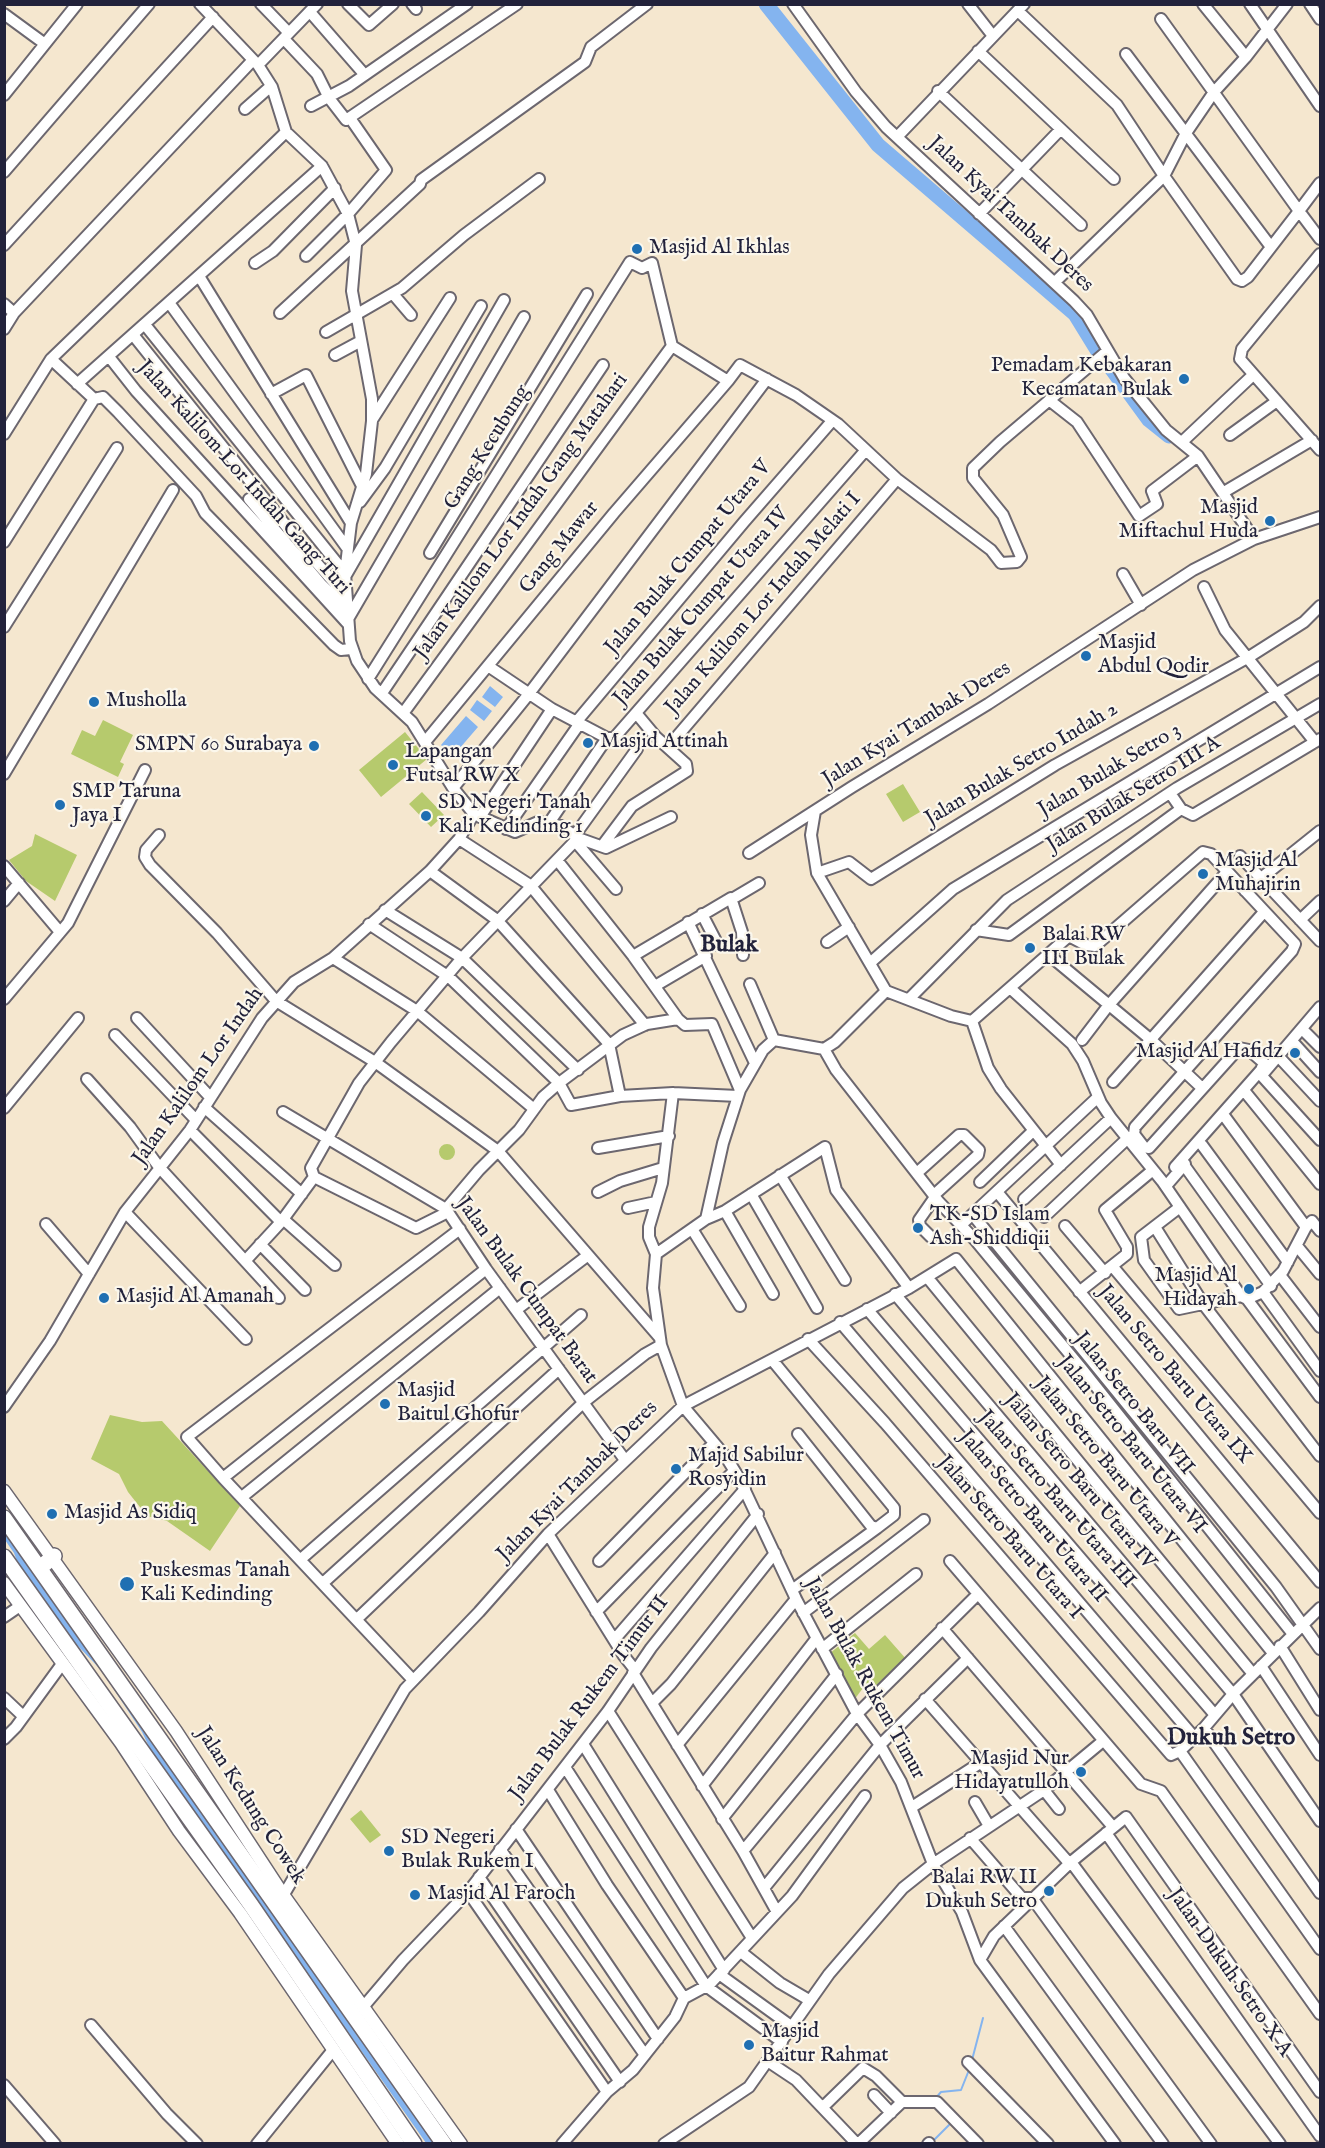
<!DOCTYPE html>
<style>
body{margin:0}
#map{position:relative;width:1325px;height:2148px;overflow:hidden;background:#f5e7cf;font-family:"IM FELL English",serif}
canvas{display:block}
.frame{position:absolute;inset:0;border:6px solid #22223b;pointer-events:none}
</style>
<div id="map">
<canvas width="1325" height="2148"></canvas>
<div class="frame"></div>
</div>
<script>
const ctx = document.querySelector('canvas').getContext('2d');
ctx.lineJoin = 'round';
function fillPath(path, color) {
  ctx.fillStyle = color;
  ctx.fill(path, 'evenodd');
}
function poly(rows) {
  const path = new Path2D();
  for (const r of rows) {
    if (r.length === 3) {
      path.moveTo(r[0] + r[2], r[1]);
      path.arc(r[0], r[1], r[2], 0, 2 * Math.PI);
      continue;
    }
    path.moveTo(r[0], r[1]);
    for (let i = 2; i < r.length; i += 2) path.lineTo(r[i], r[i + 1]);
  }
  return path;
}
function strokePath(path, color, width, dash) {
  ctx.strokeStyle = color;
  ctx.lineWidth = width;
  ctx.lineCap = dash ? 'butt' : 'round';
  ctx.setLineDash(dash || []);
  ctx.stroke(path);
}
function write(font, color, halo, rows, align = 'center') {
  ctx.font = font + ' "IM FELL English",serif';
  ctx.lineWidth = 4.5;
  ctx.setLineDash([]);
  ctx.textBaseline = 'middle';
  ctx.strokeStyle = halo;
  ctx.fillStyle = color;
  for (const [text, x, y, turn = 0] of rows) {
    ctx.save();
    ctx.translate(x, y);
    ctx.rotate((+turn || 0) * Math.PI / 180);
    ctx.textAlign = isNaN(turn) ? turn : align;
    if (halo) ctx.strokeText(text, 0, 0);
    ctx.fillText(text, 0, 0);
    ctx.restore();
  }
}
fillPath(poly([
 [103,720,133,735,120,762,124,764,118,777,71,754,82,730,95,736],
 [405,732,427,759,381,797,359,770],
 [903,784,920,812,903,822,886,794],
 [422,792,444,815,431,827,409,804],
 [35,834,77,855,55,901,26,881,9,860,32,846],
 [447,1152,8],
 [110,1415,142,1422,162,1421,240,1506,210,1551,167,1521,147,1516,128,1492,119,1474,91,1459],
 [855,1633,869,1649,885,1635,907,1660,876,1692,866,1684,854,1700,829,1654],
 [361,1810,381,1835,370,1843,350,1819]
]), '#b6ca6d');
fillPath(poly([
 [490,686,503,697,495,707,482,697],
 [477,700,492,711,484,721,470,710],
 [466,716,478,727,453,756,441,745],
 [4,1525,438,2143,426,2143,152,1753,142,1732,101,1670,75,1643,18,1564,14,1553,5,1540]
]), '#84b4ef');
strokePath(poly([
 [972,2060,983,2018],
 [935,2099,941,2092,961,2090,969,2070],
 [932,2142,951,2123]
]), '#84b4ef', 2);
strokePath(poly([
 [766,4,878,145,1075,314,1099,353],
 [1103,357,1149,420,1169,436]
]), '#84b4ef', 15);
const minor = poly([
 [200,4,258,65,272,87,286,132,322,166,348,214,356,245,352,291,372,399,372,421,366,474,351,523,345,573,350,641,357,661,375,688,412,722,453,788,474,814,515,832,538,822,561,826,578,838,606,848,671,817],
 [261,4,289,33],
 [348,4,369,25,393,4],
 [412,4,416,9],
 [968,4,993,36],
 [1203,4,1246,57],
 [1250,4,1320,106],
 [1310,4,1320,19],
 [1018,11,1117,105,1164,176,1237,279,1242,281,1248,277,1299,211,1161,19],
 [310,12,364,74],
 [4,14,45,44],
 [284,39,317,74,329,98,346,120,517,4],
 [978,51,1114,179],
 [1126,54,1271,247],
 [258,65,317,4],
 [938,91,1081,225],
 [4,95,77,4],
 [311,106,349,86,467,4],
 [245,109,271,86],
 [897,137,1024,4],
 [4,172,149,4],
 [1320,183,1299,211,1320,239],
 [979,214,1061,129],
 [4,245,213,17],
 [1320,254,1242,349,1240,359,1320,450],
 [306,256,348,214,386,170,350,118],
 [255,263,273,251,335,188],
 [199,276,351,523],
 [1056,281,1164,176,1186,133,1214,92,1246,57,1287,4],
 [393,294,411,315],
 [4,304,14,313],
 [170,304,347,548],
 [280,313,420,184,421,180,585,62,591,47,647,4],
 [146,326,345,573],
 [4,329,14,313,253,60],
 [326,332,402,288,464,235,539,179],
 [134,336,307,552,345,595],
 [335,355,361,341],
 [110,358,136,391,348,624],
 [51,359,94,399],
 [77,384,322,166],
 [271,394,306,375,362,486],
 [94,399,103,397,118,412,196,496,205,513,334,645,341,650,351,649],
 [1049,400,1077,422,1139,516,1157,504,1152,491,1198,456],
 [372,420,450,298],
 [4,434,51,359,286,132],
 [1230,435,1277,401],
 [1183,441,1253,375],
 [1224,492,1312,440],
 [249,499,321,584,347,609],
 [360,502,385,468,481,306],
 [1254,539,1320,517],
 [4,542,94,399],
 [430,553,587,294],
 [1123,574,1141,605],
 [346,575,504,300],
 [1204,587,1225,630,1315,742],
 [348,619,524,317],
 [4,627,117,448],
 [488,666,552,709,607,738,614,738,865,451],
 [368,679,630,262,642,268,652,263,672,346,728,381,740,365,796,395,838,424,897,479,991,550,1001,563,1017,562,1021,557,1003,515,973,478,973,468,1000,442,1106,352],
 [382,693,603,365],
 [404,712,672,346],
 [577,721,744,522,832,421],
 [425,742,614,513,728,381],
 [668,747,897,479],
 [4,774,173,490],
 [453,788,528,695,767,379],
 [1170,793,1181,809,1193,815,1320,739],
 [480,817,552,709],
 [549,823,607,738],
 [506,829,580,723],
 [159,835,146,850,145,857,150,865,217,933,276,1001,375,1062,498,1151,660,1338],
 [575,835,637,749],
 [459,839,530,885,645,1025],
 [575,841,616,889],
 [602,846,632,806,687,771,686,764,656,737,636,713],
 [749,853,852,787,988,704,1193,570,1254,539,1198,456,1166,430,1124,378,1087,315,1074,301,886,127,856,92,793,4],
 [1240,856,1320,941],
 [557,860,633,956,678,1019,685,1025,712,1024,740,1090],
 [4,866,60,932],
 [430,871,497,920,609,1044,620,1096],
 [817,873,849,862,871,879,1055,765,1249,657,1304,622,1320,606],
 [1245,891,1320,831],
 [732,899,759,883],
 [4,901,19,883],
 [385,910,462,958,578,1070],
 [702,914,718,945],
 [1300,920,1320,901],
 [688,922,755,1063],
 [369,924,449,977,559,1083,571,1105,620,1096,673,1093,738,1096],
 [976,930,1009,935,1181,809],
 [827,942,849,927],
 [1049,955,1150,1039,1202,1088],
 [633,956,731,898,742,932,743,955],
 [333,958,417,1011,534,1109],
 [870,963,953,889,1320,667],
 [750,984,774,1040],
 [655,986,706,956],
 [1010,988,1072,1044,1083,1061,1101,1103,1111,1118,1162,1181,1241,1296,1247,1299,1320,1397],
 [886,991,951,1016,972,1021,1069,936,1086,945,1095,946,1203,852,1211,854,1295,944,1292,951,1135,1127,1134,1134,1144,1147,1149,1148,1239,1048,1249,1050,1264,1063,1261,1070,1175,1167],
 [4,999,68,923,145,770],
 [909,999,1007,900,1177,788,1320,704],
 [137,1018,210,1097],
 [972,1021,988,1068,1001,1089,1061,1165],
 [1302,1029,1320,1047],
 [115,1035,196,1120],
 [1082,1040,1108,1006,1227,872],
 [1292,1041,1320,1072],
 [824,1049,836,1070,939,1202,976,1241,1082,1369,1292,1633],
 [1278,1056,1320,1101],
 [1261,1075,1320,1140],
 [1262,1075,1320,1007],
 [87,1079,130,1127,159,1167,279,1298],
 [1113,1082,1264,912],
 [1246,1093,1320,1184],
 [204,1107,302,1194],
 [4,1108,78,1018],
 [283,1112,446,1209,486,1269,625,1460],
 [1225,1117,1306,1227],
 [190,1130,281,1222],
 [1202,1145,1288,1262],
 [598,1148,669,1136],
 [1184,1165,1271,1286],
 [918,1172,959,1135,964,1135,979,1150,978,1155,934,1195],
 [780,1175,845,1280],
 [980,1182,1033,1131],
 [1166,1186,1185,1164],
 [598,1192,620,1181,663,1168],
 [998,1193,1320,1582],
 [751,1194,817,1308],
 [1024,1199,1111,1118],
 [1180,1207,1141,1237,1144,1260,1179,1309,1241,1296],
 [628,1208,656,1202],
 [446,1209,479,1170,519,1130,543,1097,559,1083,623,1035,647,1024,678,1019],
 [725,1211,773,1294],
 [125,1212,246,1339],
 [448,1212,416,1228,314,1177,311,1168,359,1083,391,1042,462,958,578,838],
 [973,1215,1276,1587,1320,1649],
 [1044,1217,1128,1138],
 [283,1219,335,1265],
 [706,1219,725,1211,825,1147,836,1190,909,1288],
 [46,1224,89,1274],
 [961,1225,1098,1097],
 [1065,1226,1105,1273],
 [1155,1227,1204,1305,1320,1456],
 [692,1229,740,1306],
 [931,1237,920,1226,919,1220,935,1197],
 [260,1244,305,1290],
 [1297,1246,1320,1274],
 [656,1254,649,1237,649,1227,662,1183,673,1093],
 [246,1260,281,1222,314,1177],
 [1113,1267,1320,1513],
 [1280,1275,1320,1327],
 [927,1277,1253,1674],
 [1079,1292,1127,1254,1127,1247,1105,1210,1153,1170],
 [1263,1292,1320,1371],
 [895,1294,1233,1694,1320,1821],
 [1247,1299,1263,1292,1283,1271,1306,1227,1312,1221,1320,1231],
 [867,1309,1215,1715],
 [516,1310,587,1256],
 [840,1322,1194,1737],
 [808,1339,885,1423,1171,1755,1180,1751,1204,1728,1233,1694,1320,1608],
 [773,1361,894,1508,894,1515,877,1528,871,1526,798,1434],
 [4,1407,50,1341,125,1212,190,1130,262,1018,294,982,333,958,430,871,459,839,474,814],
 [223,1478,486,1269],
 [242,1497,500,1288],
 [548,1534,624,1656,635,1670],
 [301,1559,581,1315],
 [599,1561,714,1443],
 [950,1561,1141,1784,1161,1791,1320,2014],
 [323,1583,559,1369],
 [792,1590,877,1528],
 [596,1612,734,1471],
 [803,1613,924,1520],
 [4,1617,20,1606],
 [357,1619,584,1402,645,1354,661,1345],
 [942,1628,1113,1827],
 [614,1640,745,1489],
 [1280,1646,1320,1710],
 [822,1649,916,1574],
 [1261,1666,1320,1755],
 [633,1673,743,1851,777,1912],
 [413,1680,223,1478,187,1437,460,1229],
 [4,1698,23,1716],
 [925,1699,1069,1863],
 [652,1703,671,1684,775,1553],
 [608,1711,752,1938],
 [1204,1728,1320,1893],
 [4,1739,16,1727,62,1664],
 [583,1744,724,1970],
 [677,1745,796,1599],
 [1180,1751,1320,1949],
 [565,1767,706,1986,782,2042],
 [702,1786,816,1639],
 [548,1790,607,1885,684,1998],
 [1044,1790,1059,1809],
 [975,1802,989,1826],
 [912,1807,980,1763],
 [722,1819,837,1674],
 [516,1829,658,2039],
 [1106,1833,1320,2136],
 [970,1838,1022,1898,1032,1898,1211,2144],
 [500,1849,645,2055],
 [743,1851,857,1714,978,1594],
 [1071,1862,1280,2144],
 [479,1877,620,2082],
 [764,1888,880,1745,968,1658],
 [468,1892,607,2092],
 [280,1901,405,1689,479,1612,548,1534,683,1406,661,1345,653,1288,656,1254,706,1219,723,1143,740,1090,763,1050,774,1040,824,1049,835,1042,886,991,817,873,811,835,815,811],
 [1004,1926,1163,2144],
 [741,1952,780,1983,809,2000],
 [980,1960,994,1936,1071,1862,1126,1817,1320,2092],
 [719,1974,791,2026],
 [684,1998,710,1984,792,1896,865,1796],
 [364,2006,403,1960,468,1892,608,1711,651,1648,758,1514],
 [91,2025,167,2114,197,2144],
 [769,2062,796,2080,857,2144],
 [968,2062,1048,2144],
 [4,2085,55,2144],
 [874,2095,891,2113],
 [823,2107,863,2068,876,2076,902,2102],
 [257,2144,333,2050],
 [562,2144,607,2092,633,2070,675,2017,684,1998],
 [664,2144,749,2087,829,1974,903,1888,933,1864,1044,1790,1103,1741],
 [858,2144,902,2102,937,2102,978,2144],
 [928,2144,929,2143],
 [1115,2144,980,1960,962,1912,933,1864,901,1782,880,1745,857,1714,796,1599,739,1478,726,1457,683,1406,909,1288,956,1259,1273,1653]
]);
const major = poly([
 [4,1491,176,1731,284,1896,461,2144],
 [4,1583,121,1743,179,1831,240,1913,398,2144]
]);
const highway = poly([
 [4,1518,444,2144],
 [4,1557,251,1905,414,2144],
 [40,1568,54,1556]
]);
strokePath(minor, '#6c676f', 14);
strokePath(major, '#6c676f', 15);
strokePath(highway, '#6c676f', 18);
strokePath(minor, '#fff', 10);
strokePath(major, '#fff', 12);
strokePath(highway, '#fff', 15);
for (const [x, y, r, color] of [
 [637,249,6,"#1f6fb2"],
 [1184,379,6,"#1f6fb2"],
 [1270,521,6,"#1f6fb2"],
 [1086,656,6,"#1f6fb2"],
 [94,702,6,"#1f6fb2"],
 [588,743,6,"#1f6fb2"],
 [314,746,6,"#1f6fb2"],
 [393,765,6,"#1f6fb2"],
 [60,805,6,"#1f6fb2"],
 [426,816,6,"#1f6fb2"],
 [1203,874,6,"#1f6fb2"],
 [1030,948,6,"#1f6fb2"],
 [1295,1053,6,"#1f6fb2"],
 [918,1228,6,"#1f6fb2"],
 [1249,1289,6,"#1f6fb2"],
 [104,1298,6,"#1f6fb2"],
 [385,1404,6,"#1f6fb2"],
 [676,1469,6,"#1f6fb2"],
 [52,1514,6,"#1f6fb2"],
 [127,1584,8,"#1f6fb2"],
 [1081,1772,6,"#1f6fb2"],
 [389,1851,6,"#1f6fb2"],
 [1049,1891,6,"#1f6fb2"],
 [415,1895,6,"#1f6fb2"],
 [749,2045,6,"#1f6fb2"]
]) {
  const dot = new Path2D();
  dot.arc(x, y, r, 0, 2 * Math.PI);
  ctx.fillStyle = color;
  ctx.fill(dot);
  strokePath(dot, '#fbf7ec', 2);
}
write('21px', '#22223b', '#fbf7ec', [
 ["Jalan Kyai Tambak Deres",1010,215,43],
 ["Gang Kecubung",488,448,-58],
 ["Jalan Kalilom Lor Indah Gang Turi",243,478,48],
 ["Jalan Kalilom Lor Indah Gang Matahari",522,517,-54],
 ["Gang Mawar",560,548,-51],
 ["Jalan Bulak Cumpat Utara V",689,558,-50],
 ["Jalan Kalilom Lor Indah Melati I",764,604,-49],
 ["Jalan Bulak Cumpat Utara IV",702,607,-49],
 ["Jalan Kyai Tambak Deres",917,725,-32],
 ["Jalan Bulak Setro Indah 2",1022,765,-31],
 ["Jalan Bulak Setro 3",1110,771,-31],
 ["Jalan Bulak Setro III A",1134,795,-32],
 ["Jalan Kalilom Lor Indah",199,1077,-55],
 ["Jalan Bulak Cumpat Barat",526,1291,54],
 ["Jalan Setro Baru Utara IX",1174,1375,50],
 ["Jalan Setro Baru VII",1133,1404,51],
 ["Jalan Setro Baru Utara VI",1131,1445,51],
 ["Jalan Setro Baru Utara V",1105,1463,51],
 ["Jalan Kyai Tambak Deres",578,1482,-45],
 ["Jalan Setro Baru Utara IV",1079,1482,50],
 ["Jalan Setro Baru Utara III",1056,1500,49],
 ["Jalan Setro Baru Utara II",1032,1517,50],
 ["Jalan Setro Baru Utara I",1009,1538,49],
 ["Jalan Bulak Rukem Timur",864,1679,61],
 ["Jalan Bulak Rukem Timur II",590,1699,-53],
 ["Jalan Kedung Cowek",250,1806,57],
 ["Jalan Dukuh Setro X A",1229,1973,55]
]);
write('21px', '#22223b', '#fbf7ec', [
 ["Masjid Al Ikhlas",649,249],
 ["Pemadam Kebakaran",1172,367,"right"],
 ["Kecamatan Bulak",1172,391,"right"],
 ["Masjid",1258,509,"right"],
 ["Miftachul Huda",1258,533,"right"],
 ["Masjid",1098,644],
 ["Abdul Qodir",1098,668],
 ["Musholla",106,702],
 ["Masjid Attinah",600,743],
 ["SMPN 60 Surabaya",302,746,"right"],
 ["Lapangan",405,753],
 ["Futsal RW X",405,777],
 ["SMP Taruna",72,793],
 ["Jaya I",72,817],
 ["SD Negeri Tanah",438,804],
 ["Kali Kedinding 1",438,828],
 ["Masjid Al",1215,862],
 ["Muhajirin",1215,886],
 ["Balai RW",1042,936],
 ["III Bulak",1042,960],
 ["Masjid Al Hafidz",1283,1053,"right"],
 ["TK-SD Islam",930,1216],
 ["Ash-Shiddiqii",930,1240],
 ["Masjid Al",1237,1277,"right"],
 ["Hidayah",1237,1301,"right"],
 ["Masjid Al Amanah",116,1298],
 ["Masjid",397,1392],
 ["Baitul Ghofur",397,1416],
 ["Majid Sabilur",688,1457],
 ["Rosyidin",688,1481],
 ["Masjid As Sidiq",64,1514],
 ["Puskesmas Tanah",140,1572],
 ["Kali Kedinding",140,1596],
 ["Masjid Nur",1069,1760,"right"],
 ["Hidayatulloh",1069,1784,"right"],
 ["SD Negeri",401,1839],
 ["Bulak Rukem I",401,1863],
 ["Balai RW II",1037,1879,"right"],
 ["Dukuh Setro",1037,1903,"right"],
 ["Masjid Al Faroch",427,1895],
 ["Masjid",761,2033],
 ["Baitur Rahmat",761,2057]
], 'left');
write('bold 24px', '#22223b', '#fbf7ec', [
 ["Bulak",729,946],
 ["Dukuh Setro",1231,1739]
]);
</script>
